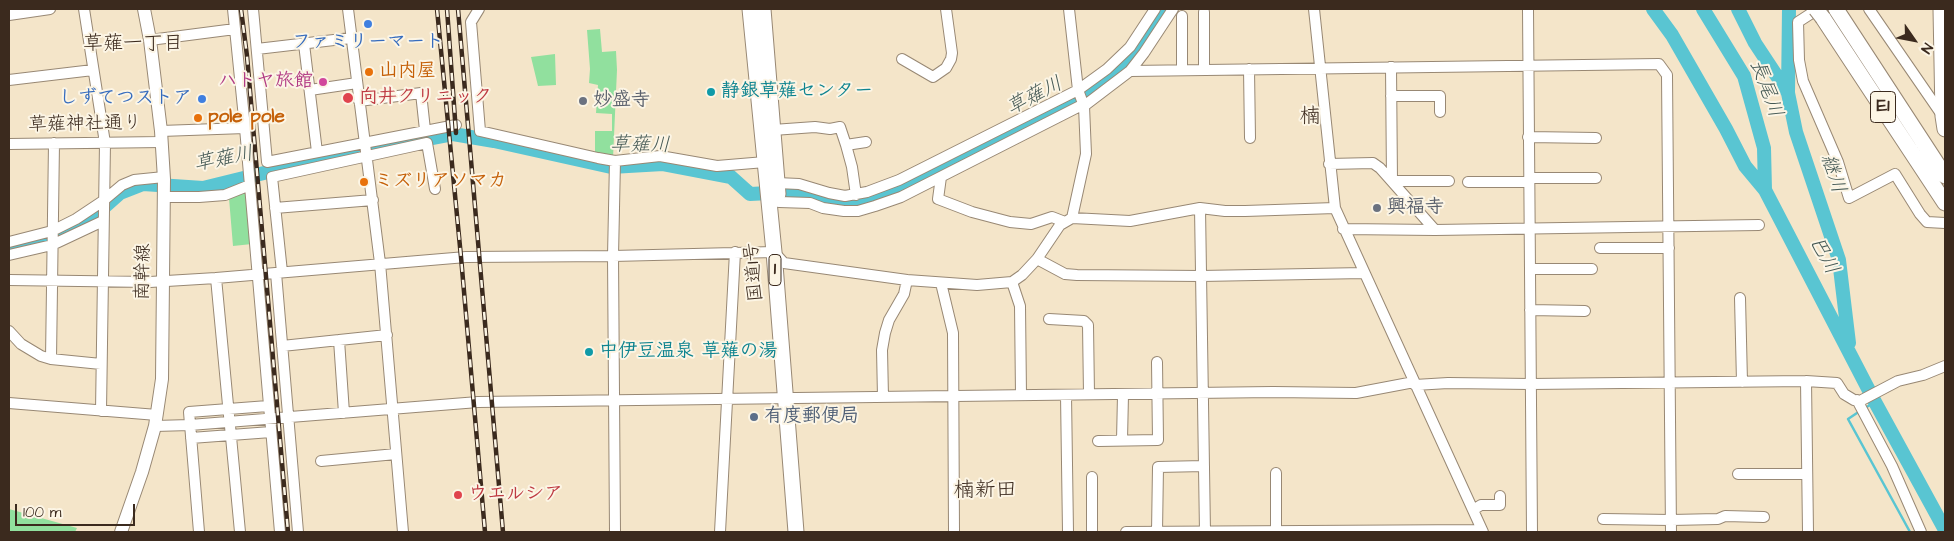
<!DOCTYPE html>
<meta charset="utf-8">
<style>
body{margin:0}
#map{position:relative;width:1954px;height:541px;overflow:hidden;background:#f4e5c9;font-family:"Architects Daughter",sans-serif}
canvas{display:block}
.frame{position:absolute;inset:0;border:10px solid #3b2a1e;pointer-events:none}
.north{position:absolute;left:1889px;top:15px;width:50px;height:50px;-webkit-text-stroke:4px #fcf5e5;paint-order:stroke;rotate:123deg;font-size:14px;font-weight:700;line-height:20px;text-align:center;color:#3b2a1e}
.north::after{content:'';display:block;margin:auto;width:18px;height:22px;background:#3b2a1e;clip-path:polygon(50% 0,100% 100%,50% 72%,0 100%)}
.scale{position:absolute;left:15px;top:504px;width:120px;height:22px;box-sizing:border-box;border:2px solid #3b2a1e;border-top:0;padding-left:6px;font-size:15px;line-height:18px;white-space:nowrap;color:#3b2a1e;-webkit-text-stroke:4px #fcf5e5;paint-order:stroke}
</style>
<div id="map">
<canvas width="1954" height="541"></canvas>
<div class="frame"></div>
<div class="north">N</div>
<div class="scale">100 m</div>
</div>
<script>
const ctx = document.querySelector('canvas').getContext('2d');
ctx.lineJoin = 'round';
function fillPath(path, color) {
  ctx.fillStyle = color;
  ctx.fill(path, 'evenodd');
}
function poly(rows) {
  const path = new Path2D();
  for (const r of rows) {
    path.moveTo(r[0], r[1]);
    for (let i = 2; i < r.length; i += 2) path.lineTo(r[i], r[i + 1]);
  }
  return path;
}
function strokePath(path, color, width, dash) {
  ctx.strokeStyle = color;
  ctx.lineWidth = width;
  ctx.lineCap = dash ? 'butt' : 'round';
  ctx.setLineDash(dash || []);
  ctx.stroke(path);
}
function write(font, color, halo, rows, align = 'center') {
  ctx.font = font + ' "Architects Daughter","Klee One",sans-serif';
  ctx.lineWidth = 4;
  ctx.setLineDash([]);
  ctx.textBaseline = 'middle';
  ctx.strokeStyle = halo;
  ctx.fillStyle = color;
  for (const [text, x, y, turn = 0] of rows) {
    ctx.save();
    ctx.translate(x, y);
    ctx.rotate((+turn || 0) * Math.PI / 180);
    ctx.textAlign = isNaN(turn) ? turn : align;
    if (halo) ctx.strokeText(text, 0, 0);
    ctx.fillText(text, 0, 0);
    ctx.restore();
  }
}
fillPath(poly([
 [600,29,602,52,616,51,617,70,613,158,595,155,595,131,612,131,612,114,596,113,598,85,589,83,590,69,587,30],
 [555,54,556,85,538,86,531,57],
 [246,193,252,244,233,246,229,198],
 [9,509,77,528,75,532,9,532]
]), '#91e09e');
strokePath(poly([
 [1865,408,1875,402],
 [1860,411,1848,419,1910,532]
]), '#59c5d2', 2.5);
strokePath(poly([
 [1653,9,1672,35,1726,129,1745,166,1765,190,1875,402,1945,530],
 [1703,9,1744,76,1764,148,1765,190],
 [1738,9,1755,43,1788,93,1796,132,1839,260,1849,343],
 [1788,93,1789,9],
 [9,248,22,247,60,235,93,217,120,193,143,184,203,188,321,159,453,134,494,141,611,167,663,164,731,177,750,194,789,192,809,195,835,203,861,202,902,188,1062,107,1089,92,1124,64,1162,9]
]), '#59c5d2', 14);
const minor = poly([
 [84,9,105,143,101,411],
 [233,9,245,128,280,532],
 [253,9,267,162,456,125],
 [348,9,380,263,403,532],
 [479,9,471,22,480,131,598,158,615,161,660,156,717,166,765,162],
 [1069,9,1078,90,1084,106,1086,154,1072,218],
 [1314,9,1335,208,1483,532],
 [1528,9,1532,532],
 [1818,9,1798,22,1799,60,1803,81,1838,162,1849,198,1895,174,1920,214,1927,222,1945,223],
 [1869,9,1942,115],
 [9,15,50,9],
 [1182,16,1182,70],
 [150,40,235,29],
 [304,44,317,152],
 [257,49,351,38],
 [902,59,933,77,946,68,951,59,952,53,946,9],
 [1391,67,1392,181,1449,181],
 [1204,69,1204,12],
 [1249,69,1250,138],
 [1130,71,1144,53,1173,9],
 [9,80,93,70],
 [310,90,357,83],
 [1391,96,1440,96,1440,112],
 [359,101,421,93,425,130],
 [1084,106,1130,71,1659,64,1667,75,1671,532],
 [773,130,815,127,830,129,840,127,846,145,866,142],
 [161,131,245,128],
 [1528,137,1596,138],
 [9,144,162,142],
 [846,145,852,167,856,195],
 [1329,164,1373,163,1380,168,1435,230],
 [941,177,938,199,972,212,1010,222,1031,224,1052,217,1065,222],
 [1529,178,1596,178],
 [1468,182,1529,182],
 [777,183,799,184,829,193,845,196,867,192,899,180,1078,90,1107,69,1130,47,1155,9],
 [164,197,199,197,225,195,250,185],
 [779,202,810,203,823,208,844,211,858,211,875,206,901,197,1084,104],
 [275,208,373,200],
 [1200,208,1205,532],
 [1343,229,1435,230,1759,225],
 [9,242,52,231,76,219,103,201,122,185,134,180,164,177],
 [1600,248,1669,248],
 [9,255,52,245,103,221],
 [1037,259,1065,274,1077,275,1201,276,1364,273],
 [1530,269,1592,269],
 [282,272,272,177,427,143,435,189],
 [276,273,298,532],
 [216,278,240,532],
 [9,280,150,282,216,278,466,257,613,256,774,252,784,263,907,280,977,285,1012,282,1022,275,1037,259,1060,225,1072,218,1130,221,1200,208,1225,211,1245,211,1335,208],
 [1012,282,1020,306,1021,395],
 [941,283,953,333,954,532],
 [1740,298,1742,382],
 [1530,310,1585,311],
 [1049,319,1084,321,1088,325,1089,394],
 [9,331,21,344,41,356,51,359,101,364],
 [339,340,344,413],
 [282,346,387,335],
 [51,359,54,143],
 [1806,381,1808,532],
 [1415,385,1448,383,1531,384,1806,381,1837,383,1844,394,1854,400,1860,401,1898,381,1923,375,1945,366],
 [1066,395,1068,532],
 [883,397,882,350,885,333,889,320,904,294,907,280],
 [1857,400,1892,466,1921,532],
 [9,403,157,415],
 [155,426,190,425,478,402,1273,392,1356,393,1414,382],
 [191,438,271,432],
 [1122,440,1123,395],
 [1098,441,1158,440,1157,362],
 [321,461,396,454],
 [1738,474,1807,474],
 [1473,510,1481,505,1500,505,1500,496],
 [1603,519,1671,520,1718,519,1725,516,1764,517],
 [1276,531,1276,473],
 [199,532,189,412,268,406],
 [615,532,613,256,615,161],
 [720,532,735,252],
 [1092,532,1092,477],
 [1126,532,1482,530],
 [1157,532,1158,467,1204,466]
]);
const major = poly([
 [121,532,142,472,155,426,162,379,164,179,161,131,150,40,144,9]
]);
const highway = poly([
 [750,9,774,252,796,532],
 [763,9,778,194],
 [1836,9,1945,176],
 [1941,9,1943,116,1945,129],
 [1823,18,1945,203]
]);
strokePath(minor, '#988874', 12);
strokePath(major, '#988874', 14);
strokePath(highway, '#988874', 17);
strokePath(minor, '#fff', 10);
strokePath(major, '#fff', 12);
strokePath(highway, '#fff', 15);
const rail = poly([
 [241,9,247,56,288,532],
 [437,9,461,257,485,532],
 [447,9,456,133],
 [458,9,503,532]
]);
strokePath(rail, '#3b2a1e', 4.5);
strokePath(rail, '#fcf5e5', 2.5, [8]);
const highwayBridge = poly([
 [1816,9,1823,18]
]);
strokePath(highwayBridge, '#988874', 17, []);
strokePath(highwayBridge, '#fff', 15);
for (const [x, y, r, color] of [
 [368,24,5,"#3f7fe0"],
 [369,72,5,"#e8710a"],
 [323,82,5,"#d1479c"],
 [711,92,5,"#0f9aa8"],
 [348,98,6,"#e0444e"],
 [202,99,5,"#3f7fe0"],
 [583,101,5,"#6b7280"],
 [198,118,5,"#e8710a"],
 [364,182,5,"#e8710a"],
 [1377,208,5,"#6b7280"],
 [589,352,5,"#0f9aa8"],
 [754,417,5,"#5c6f8a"],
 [458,495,5,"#e0444e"]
]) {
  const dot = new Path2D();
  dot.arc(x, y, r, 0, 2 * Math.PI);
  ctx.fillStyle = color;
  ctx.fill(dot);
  strokePath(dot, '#fcf5e5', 2);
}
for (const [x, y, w] of [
 [1883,107,25],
 [775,270,12]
]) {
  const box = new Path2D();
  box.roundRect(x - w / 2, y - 15.5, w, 31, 4);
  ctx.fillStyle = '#fcf5e5';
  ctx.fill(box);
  strokePath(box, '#3b2a1e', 1);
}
write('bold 18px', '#3b2a1e', null, [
 ["E1",1883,107],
 ["1",775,270]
]);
write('bold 19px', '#366cbe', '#fcf5e5', [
 ["ファミリーマート",368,43],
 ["しずてつストア",192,99,"right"]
]);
write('bold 19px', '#c56008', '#fcf5e5', [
 ["山内屋",379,72],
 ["pole pole",208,118],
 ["ミズリアソマカ",374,182]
], 'left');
write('bold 19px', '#b23c85', '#fcf5e5', [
 ["ハトヤ旅館",313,82]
], 'right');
write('bold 19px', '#0d838f', '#fcf5e5', [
 ["静銀草薙センター",721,92],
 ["中伊豆温泉 草薙の湯",599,352]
], 'left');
write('bold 19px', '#be3a42', '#fcf5e5', [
 ["向井クリニック",359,98],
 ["ウエルシア",468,495]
], 'left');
write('bold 19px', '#5b616d', '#fcf5e5', [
 ["妙盛寺",593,101],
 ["興福寺",1387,208]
], 'left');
write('19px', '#3b2a1e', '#fcf5e5', [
 ["草薙神社通り",85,125,-1],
 ["南幹線",144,272,-89],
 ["国道1号",755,272,-95]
]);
write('bold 19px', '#4e5e75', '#fcf5e5', [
 ["有度郵便局",764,417]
], 'left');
write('20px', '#3b2a1e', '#fcf5e5', [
 ["草薙一丁目",133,45]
]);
write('italic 20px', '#445854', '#fcf5e5', [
 ["長尾川",1765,89,70],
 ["草薙川",1035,97,-27],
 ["草薙川",640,146,1],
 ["草薙川",224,160,-11],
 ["継川",1832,174,72],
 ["巴川",1823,256,62]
]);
write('21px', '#3b2a1e', '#fcf5e5', [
 ["楠",1310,118],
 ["楠新田",985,492]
]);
</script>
